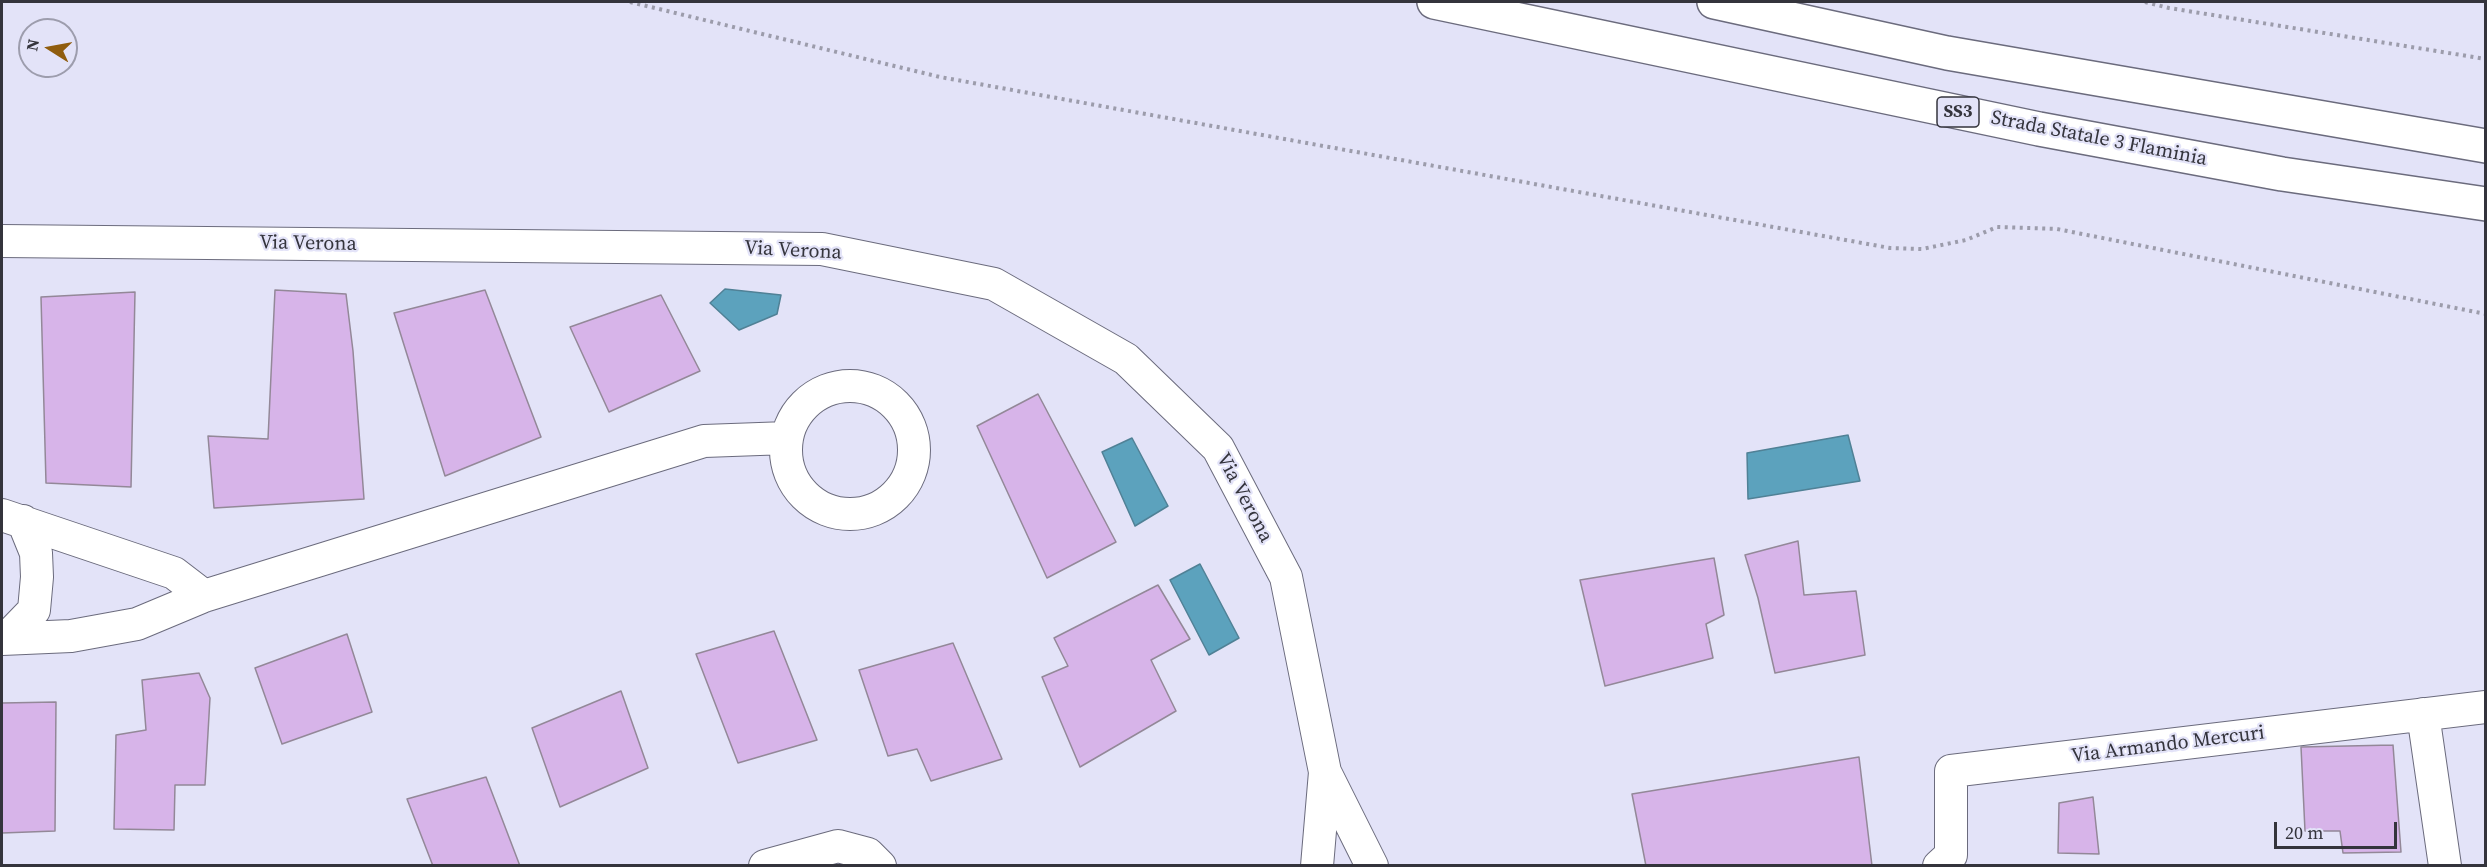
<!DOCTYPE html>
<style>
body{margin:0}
#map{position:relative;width:2487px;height:867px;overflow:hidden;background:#e3e3f8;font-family:"Source Serif 4",serif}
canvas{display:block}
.frame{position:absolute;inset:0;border:3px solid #34343c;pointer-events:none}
.north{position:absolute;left:18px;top:18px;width:60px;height:60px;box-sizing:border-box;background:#e3e3f8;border:2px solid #9d9dad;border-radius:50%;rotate:281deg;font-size:16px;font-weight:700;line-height:24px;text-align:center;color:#34343c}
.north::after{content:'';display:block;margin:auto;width:21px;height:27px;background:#905d0e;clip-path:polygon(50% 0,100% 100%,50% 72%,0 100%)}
.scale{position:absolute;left:2274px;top:822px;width:123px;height:27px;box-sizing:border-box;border:3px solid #34343c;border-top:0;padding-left:8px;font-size:18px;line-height:21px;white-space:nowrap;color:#34343c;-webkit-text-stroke:4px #e3e3f8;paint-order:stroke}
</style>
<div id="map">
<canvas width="2487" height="867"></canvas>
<div class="frame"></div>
<div class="north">N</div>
<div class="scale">20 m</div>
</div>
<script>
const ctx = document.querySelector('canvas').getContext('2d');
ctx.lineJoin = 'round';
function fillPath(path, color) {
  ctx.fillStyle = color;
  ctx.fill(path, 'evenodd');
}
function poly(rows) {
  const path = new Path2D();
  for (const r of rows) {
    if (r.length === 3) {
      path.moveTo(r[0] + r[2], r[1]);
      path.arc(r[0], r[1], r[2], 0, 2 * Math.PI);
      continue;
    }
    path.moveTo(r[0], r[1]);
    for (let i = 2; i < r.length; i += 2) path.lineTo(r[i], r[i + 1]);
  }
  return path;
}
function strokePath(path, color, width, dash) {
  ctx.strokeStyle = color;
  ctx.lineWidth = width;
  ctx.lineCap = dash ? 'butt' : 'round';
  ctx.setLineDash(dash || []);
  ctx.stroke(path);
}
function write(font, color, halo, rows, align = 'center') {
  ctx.font = font + ' "Source Serif 4",serif';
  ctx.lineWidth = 4.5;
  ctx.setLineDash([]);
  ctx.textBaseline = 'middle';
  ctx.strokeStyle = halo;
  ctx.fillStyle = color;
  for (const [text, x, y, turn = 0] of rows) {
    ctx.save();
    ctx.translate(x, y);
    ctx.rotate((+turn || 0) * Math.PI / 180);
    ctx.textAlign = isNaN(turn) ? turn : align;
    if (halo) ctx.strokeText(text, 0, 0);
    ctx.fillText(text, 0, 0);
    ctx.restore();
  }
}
const water = poly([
 [725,289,781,295,777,314,739,330,710,303,725,289],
 [1848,435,1860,481,1748,499,1747,453,1848,435],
 [1132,438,1168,506,1135,526,1102,452,1132,438],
 [1200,564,1239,638,1209,655,1170,580,1200,564]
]);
fillPath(water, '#5ca2bd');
strokePath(water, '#508196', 1.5);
const building = poly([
 [275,290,346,294,353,351,364,499,214,508,208,436,268,439,275,290],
 [485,290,541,437,445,476,394,313,485,290],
 [135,292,131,487,46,483,41,297,135,292],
 [661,295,700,371,609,412,570,327,661,295],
 [1038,394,1116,542,1047,578,977,426,1038,394],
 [1798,541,1804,595,1856,591,1865,655,1775,673,1758,598,1745,555,1798,541],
 [1714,558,1724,615,1706,624,1713,658,1605,686,1580,580,1714,558],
 [1158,585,1190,639,1151,660,1176,711,1080,767,1042,677,1068,666,1054,638,1158,585],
 [774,631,817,740,738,763,696,654,774,631],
 [347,634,372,712,282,744,255,668,347,634],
 [953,643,1002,759,931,781,917,749,888,756,859,670,953,643],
 [199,673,210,698,205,785,175,785,174,830,114,829,116,735,146,730,142,680,199,673],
 [621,691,648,768,560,807,532,728,621,691],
 [56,702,55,831,2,833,2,703,56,702],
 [2393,745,2401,852,2343,853,2340,831,2305,831,2301,747,2393,745],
 [1859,757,1872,866,1646,866,1632,794,1859,757],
 [486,777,520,866,433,866,407,799,486,777],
 [2093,797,2099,854,2058,853,2059,803,2093,797]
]);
fillPath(building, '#d7b4e9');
strokePath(building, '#938898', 1.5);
const street = poly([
 [2,241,822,249,994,284,1126,359,1218,448,1286,577,1325,772,1372,866],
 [850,450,64],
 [2,515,174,573,204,596],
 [2,639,71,636,137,624,204,596,704,441,787,438],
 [6,639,34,610,37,577,36,553,23,521],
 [2423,714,2445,866],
 [765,866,838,846,868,854,880,866],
 [1317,866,1325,772],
 [1939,866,1951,855,1951,771,2486,707]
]);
const highway = poly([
 [1434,2,2039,129,2282,174,2486,204],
 [1714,2,1947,53,2486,146]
]);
strokePath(street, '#6b6b7d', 34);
strokePath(highway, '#6b6b7d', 36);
strokePath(poly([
 [630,2,940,77,1890,248,1922,249,1966,240,1997,227,2057,229,2486,314],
 [2145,2,2169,8,2486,59]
]), '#9c9cab', 4, [3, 4.5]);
strokePath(street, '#fff', 32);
strokePath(highway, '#fff', 33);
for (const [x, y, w] of [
 [1958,112,42]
]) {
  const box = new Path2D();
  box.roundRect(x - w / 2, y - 15, w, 30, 4.5);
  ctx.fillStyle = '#e3e3f8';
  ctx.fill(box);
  strokePath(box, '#34343c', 1.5);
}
write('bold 18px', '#34343c', null, [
 ["SS3",1958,112]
]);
write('20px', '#34343c', '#e3e3f8', [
 ["Strada Statale 3 Flaminia",2099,139,11],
 ["Via Verona",308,244,1],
 ["Via Verona",793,251,3],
 ["Via Verona",1244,498,62],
 ["Via Armando Mercuri",2168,745,-7]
]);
</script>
